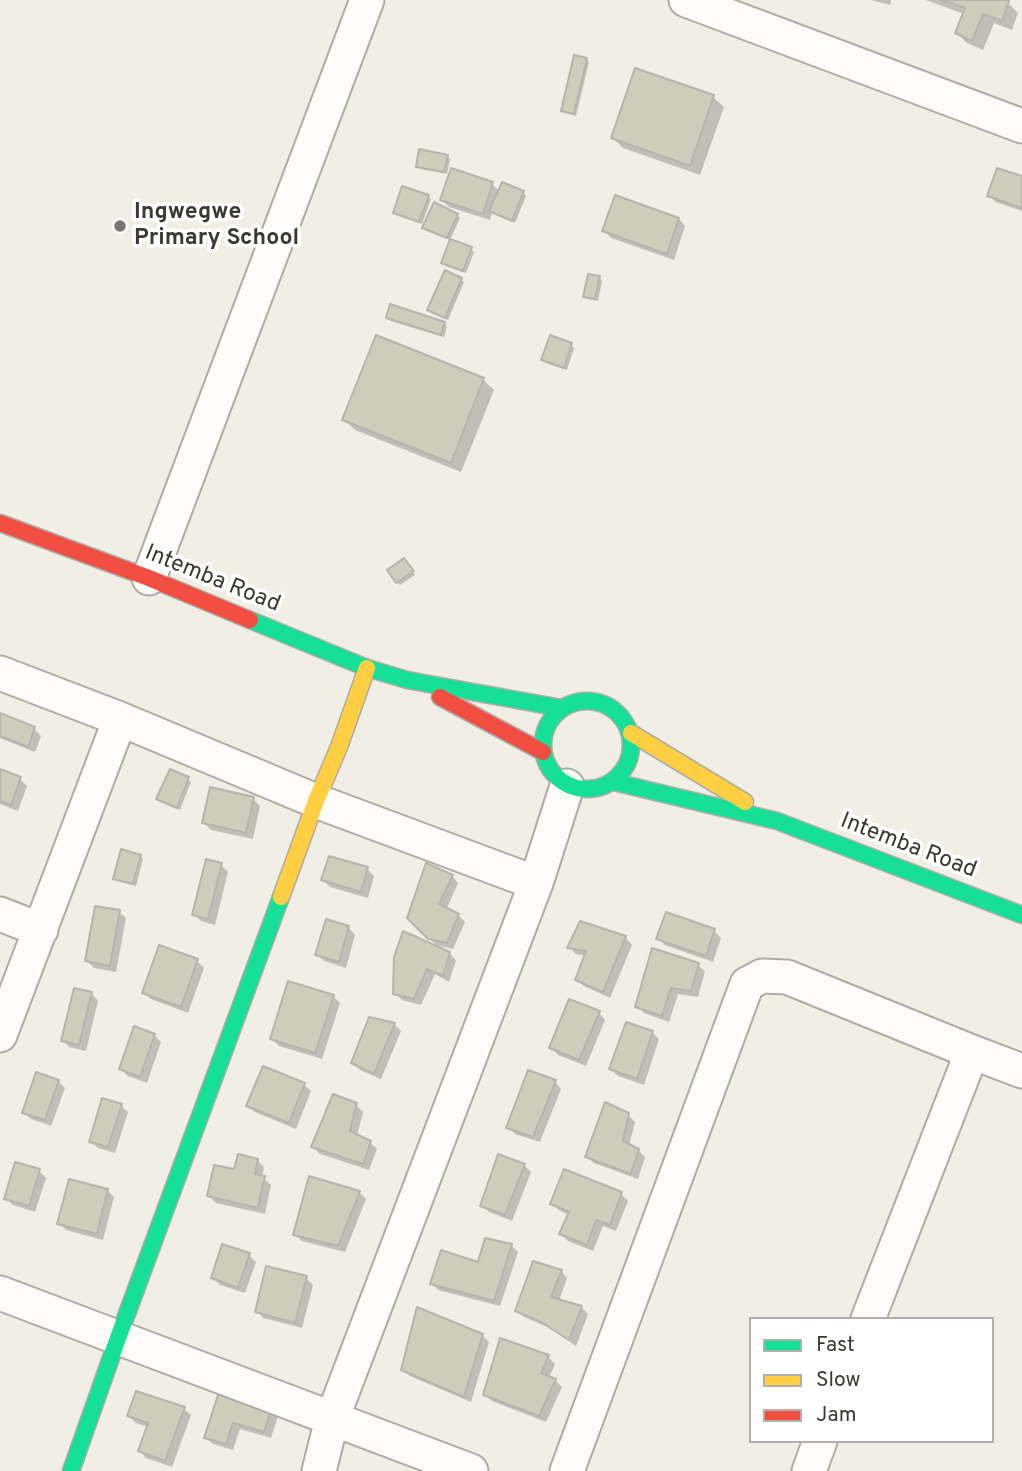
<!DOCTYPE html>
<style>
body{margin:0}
#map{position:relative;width:1022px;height:1471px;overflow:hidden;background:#f0eee5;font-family:Overpass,sans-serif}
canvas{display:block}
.legend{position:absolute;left:749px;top:1317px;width:245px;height:126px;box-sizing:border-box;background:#fff;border:2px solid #b1b0ad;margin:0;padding:9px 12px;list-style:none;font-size:21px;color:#3b3933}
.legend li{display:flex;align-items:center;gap:14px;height:35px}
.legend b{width:35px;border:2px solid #b1b0ad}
</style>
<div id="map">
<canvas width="1022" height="1471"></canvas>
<ul class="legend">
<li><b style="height:9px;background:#16e098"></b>Fast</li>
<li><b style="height:9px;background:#ffcf43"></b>Slow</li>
<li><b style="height:9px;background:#f24e42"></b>Jam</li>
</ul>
</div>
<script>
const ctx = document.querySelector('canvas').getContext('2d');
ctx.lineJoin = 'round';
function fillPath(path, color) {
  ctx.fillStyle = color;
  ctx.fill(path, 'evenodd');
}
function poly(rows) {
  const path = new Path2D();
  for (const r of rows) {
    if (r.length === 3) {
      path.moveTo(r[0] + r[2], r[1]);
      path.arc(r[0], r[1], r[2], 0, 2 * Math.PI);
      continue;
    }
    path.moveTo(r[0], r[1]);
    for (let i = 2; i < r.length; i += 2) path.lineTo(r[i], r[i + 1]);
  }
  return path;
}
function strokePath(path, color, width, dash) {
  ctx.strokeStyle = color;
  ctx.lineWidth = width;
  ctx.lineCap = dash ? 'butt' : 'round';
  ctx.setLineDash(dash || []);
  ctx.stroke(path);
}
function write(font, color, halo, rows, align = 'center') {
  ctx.font = font + ' Overpass,sans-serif';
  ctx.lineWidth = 7;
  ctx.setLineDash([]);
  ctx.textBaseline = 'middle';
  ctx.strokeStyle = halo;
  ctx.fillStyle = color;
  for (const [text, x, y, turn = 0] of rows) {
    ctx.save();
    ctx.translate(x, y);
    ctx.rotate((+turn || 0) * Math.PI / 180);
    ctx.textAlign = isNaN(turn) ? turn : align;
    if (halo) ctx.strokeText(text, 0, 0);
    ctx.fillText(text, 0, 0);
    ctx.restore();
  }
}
fillPath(poly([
 [871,0,891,0,890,5],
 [926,0,1000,0,1008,3,1018,13,1012,30,994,23,983,50,967,43,957,33,964,14],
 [586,59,589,62,576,116,566,113,563,110],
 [713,97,724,107,700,175,623,148,613,138],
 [447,156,450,159,447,174,421,169,418,166],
 [1022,178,1022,211,996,202,989,195],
 [492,184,499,191,502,184,523,193,526,196,515,223,492,213,490,220,449,207,442,200],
 [428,196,431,199,422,224,398,215,395,212],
 [457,215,460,218,450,240,427,230],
 [679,219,685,226,674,260,611,238,605,231],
 [471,249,474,252,466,273,446,266,443,263],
 [599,278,602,281,598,301,588,299,585,296],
 [461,279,464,282,448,320,432,313,429,310],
 [388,318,444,323,447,326,444,337,391,321],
 [571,345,574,348,567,370,546,363,543,360],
 [483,380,494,390,461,472,355,430,344,419],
 [407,564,415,575,400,585,397,582],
 [0,715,34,729,41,736,35,752,0,738],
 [0,771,20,779,27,786,18,811,0,804],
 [171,771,188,779,191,782,180,810,161,802,158,799],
 [253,799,260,806,253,839,211,830,204,823],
 [140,856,143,859,136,886,118,881,115,878],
 [221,865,228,872,215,925,201,921,194,914],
 [367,869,374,876,368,898,330,887,323,880],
 [452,876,458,883,446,910,458,915,465,922,453,949,436,945,409,918],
 [119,912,126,918,116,972,94,968,87,961],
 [667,914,714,931,721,938,713,962,665,945,658,938],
 [327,921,349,928,355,935,346,968,324,961,317,954],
 [581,923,626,938,632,945,610,998,584,986,577,980,586,956,576,954,569,947],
 [449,953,456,960,449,982,435,974,421,1005,402,1000,395,993,396,957],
 [197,961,204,968,188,1013,151,999,144,993],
 [698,965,705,971,698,997,678,994,669,1022,644,1013,637,1006],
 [75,990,92,994,98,1001,86,1051,69,1047,63,1040],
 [333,996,340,1003,322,1059,279,1046,272,1039],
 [599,1013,605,1020,586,1066,558,1055,552,1048],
 [394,1024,401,1031,381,1079,360,1070,353,1063],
 [652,1032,659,1039,644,1085,618,1076,611,1069],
 [154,1035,161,1042,147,1083,128,1076,121,1069],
 [58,1081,65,1088,51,1126,31,1119,24,1113],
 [555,1082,561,1089,540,1142,515,1134,508,1127],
 [304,1085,311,1091,296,1129,255,1112,248,1105],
 [356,1105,363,1112,357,1136,370,1142,377,1149,369,1170,320,1154,313,1147],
 [121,1106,128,1112,115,1153,98,1148,91,1141],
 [628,1115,635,1122,629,1146,638,1150,645,1157,638,1179,594,1163,587,1156],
 [257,1160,264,1167,262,1177,271,1185,265,1214,216,1203,209,1196,235,1171],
 [524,1165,531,1172,512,1221,489,1212,482,1205],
 [39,1171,46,1178,35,1212,13,1205,6,1198],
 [107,1190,114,1197,103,1240,66,1230,59,1223],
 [359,1192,366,1199,345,1252,302,1241,295,1234],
 [621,1194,628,1201,616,1231,603,1226,593,1251,568,1241,561,1234,569,1215,559,1210,552,1203],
 [511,1245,518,1252,500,1306,438,1290,432,1283,480,1264],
 [249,1255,256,1262,245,1293,220,1285,213,1278],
 [561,1271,567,1278,559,1301,581,1307,588,1314,576,1346,550,1328,524,1317,517,1310],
 [306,1278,313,1285,302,1328,263,1318,257,1311],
 [482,1335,489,1342,471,1402,410,1376,403,1369],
 [548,1357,555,1364,549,1378,555,1380,562,1387,546,1422,492,1401,485,1394],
 [220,1394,278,1416,271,1438,240,1429,233,1450,213,1444,206,1437],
 [184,1409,191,1415,172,1467,146,1458,140,1451,148,1427,136,1423,129,1416]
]), '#0003');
const building = poly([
 [942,0,1005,0,1009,1,1002,21,983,14,972,41,955,33,965,8,942,0],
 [574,55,587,58,574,114,561,111,574,55],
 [635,68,714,95,690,166,611,138,635,68],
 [419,149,448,155,444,172,416,167,419,149],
 [451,168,493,182,483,214,440,200,451,168],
 [997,168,1022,176,1022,208,987,196,997,168],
 [502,182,524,191,512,221,489,211,502,182],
 [402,186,429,195,419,222,393,213,402,186],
 [615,195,679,218,667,254,602,231,615,195],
 [434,202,458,214,447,238,422,228,434,202],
 [450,239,472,247,463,271,441,263,450,239],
 [445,270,462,278,445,318,427,310,445,270],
 [588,274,600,276,595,299,583,297,588,274],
 [390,304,445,322,441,335,386,318,390,304],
 [376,335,484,378,451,463,342,420,376,335],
 [550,335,572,343,564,368,541,360,550,335],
 [404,558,414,571,396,583,387,570,404,558],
 [0,713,35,727,28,747,0,736,0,713],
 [0,769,21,777,11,805,0,801,0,769],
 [170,769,189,777,177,808,156,799,170,769],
 [210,787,254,797,246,833,202,823,210,787],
 [121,849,141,855,133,884,113,879,121,849],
 [329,856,368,867,361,892,321,880,329,856],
 [206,859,222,863,208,919,192,915,206,859],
 [426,863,453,875,439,904,459,914,447,943,428,939,407,918,426,863],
 [95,906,120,910,110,966,85,961,95,906],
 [666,912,715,929,706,956,656,939,666,912],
 [326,919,349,926,339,962,315,955,326,919],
 [580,921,626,936,603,992,575,980,586,951,567,948,580,921],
 [403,931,450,952,443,976,427,969,414,999,393,994,394,957,403,931],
 [159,945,198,959,181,1007,142,993,159,945],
 [652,948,699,963,691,991,671,988,662,1016,635,1007,652,948],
 [288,981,334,995,315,1053,270,1039,288,981],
 [74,988,92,992,79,1045,61,1041,74,988],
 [569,999,600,1011,579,1060,549,1048,569,999],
 [369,1017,395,1023,374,1074,351,1063,369,1017],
 [626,1022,653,1031,637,1079,609,1069,626,1022],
 [134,1026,155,1034,140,1077,119,1069,134,1026],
 [263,1066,305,1083,289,1123,246,1106,263,1066],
 [528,1070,556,1080,533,1137,506,1128,528,1070],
 [36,1072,59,1080,45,1120,22,1113,36,1072],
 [333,1094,357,1103,350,1131,371,1141,363,1164,311,1147,333,1094],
 [102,1098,122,1104,108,1147,89,1142,102,1098],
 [605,1102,629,1113,623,1141,639,1149,631,1174,585,1157,605,1102],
 [238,1154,258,1159,255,1174,265,1176,258,1208,207,1196,214,1165,234,1169,238,1154],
 [498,1154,525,1164,505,1215,480,1206,498,1154],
 [15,1162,40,1169,29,1206,4,1199,15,1162],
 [564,1169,622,1192,610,1225,596,1220,587,1245,559,1234,569,1212,550,1204,564,1169],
 [309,1176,360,1191,338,1246,293,1235,309,1176],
 [69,1179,108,1189,97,1234,57,1224,69,1179],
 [485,1238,512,1244,494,1301,430,1284,441,1250,478,1262,485,1238],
 [222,1244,250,1253,238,1288,211,1278,222,1244],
 [533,1261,562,1270,551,1297,582,1306,569,1340,541,1322,515,1311,533,1261],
 [266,1266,307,1276,295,1323,255,1312,266,1266],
 [417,1307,483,1334,464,1397,401,1370,417,1307],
 [500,1338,549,1355,541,1373,556,1379,539,1416,483,1395,500,1338],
 [136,1391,185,1407,165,1461,138,1451,148,1423,127,1416,136,1391],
 [219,1392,272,1407,264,1432,233,1423,226,1444,204,1438,219,1392]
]);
fillPath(building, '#d0ccbc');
strokePath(building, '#b5b4ad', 2);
const street = poly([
 [686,0,1022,126],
 [149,578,367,0],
 [0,673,120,719,316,801,536,883],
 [0,914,41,930],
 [0,1035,120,719],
 [0,1293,471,1471],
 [868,1319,972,1052],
 [319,1471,332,1419,536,883,567,786],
 [567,1471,747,984,762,976,787,977,972,1052,1022,1071],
 [809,1471,820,1441]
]);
const fast = poly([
 [250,620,367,668,407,680,561,708],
 [587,745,44],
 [614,782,777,821,1022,915],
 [71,1471,118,1338,281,897]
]);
const slow = poly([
 [631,733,745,802],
 [281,897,316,801,339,747,367,668]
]);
const jam = poly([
 [0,523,149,578,250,620],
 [440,697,543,752]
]);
strokePath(street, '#adaca5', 37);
strokePath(fast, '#adaca5', 19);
strokePath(slow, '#adaca5', 19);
strokePath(jam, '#adaca5', 19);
strokePath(street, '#fdfcfb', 33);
strokePath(fast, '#16e098', 16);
strokePath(slow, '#ffcf43', 16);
strokePath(jam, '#f24e42', 16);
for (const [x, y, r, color] of [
 [120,226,7,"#7a7871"]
]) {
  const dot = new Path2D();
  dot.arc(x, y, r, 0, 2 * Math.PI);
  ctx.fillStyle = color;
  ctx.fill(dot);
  strokePath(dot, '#fff', 2.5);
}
write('bold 23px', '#3b3933', '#fff', [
 ["Ingwegwe",134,213],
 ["Primary School",134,239]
], 'left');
write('23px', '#3b3933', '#fff', [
 ["Intemba Road",212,580,22],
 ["Intemba Road",908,847,21]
]);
</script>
